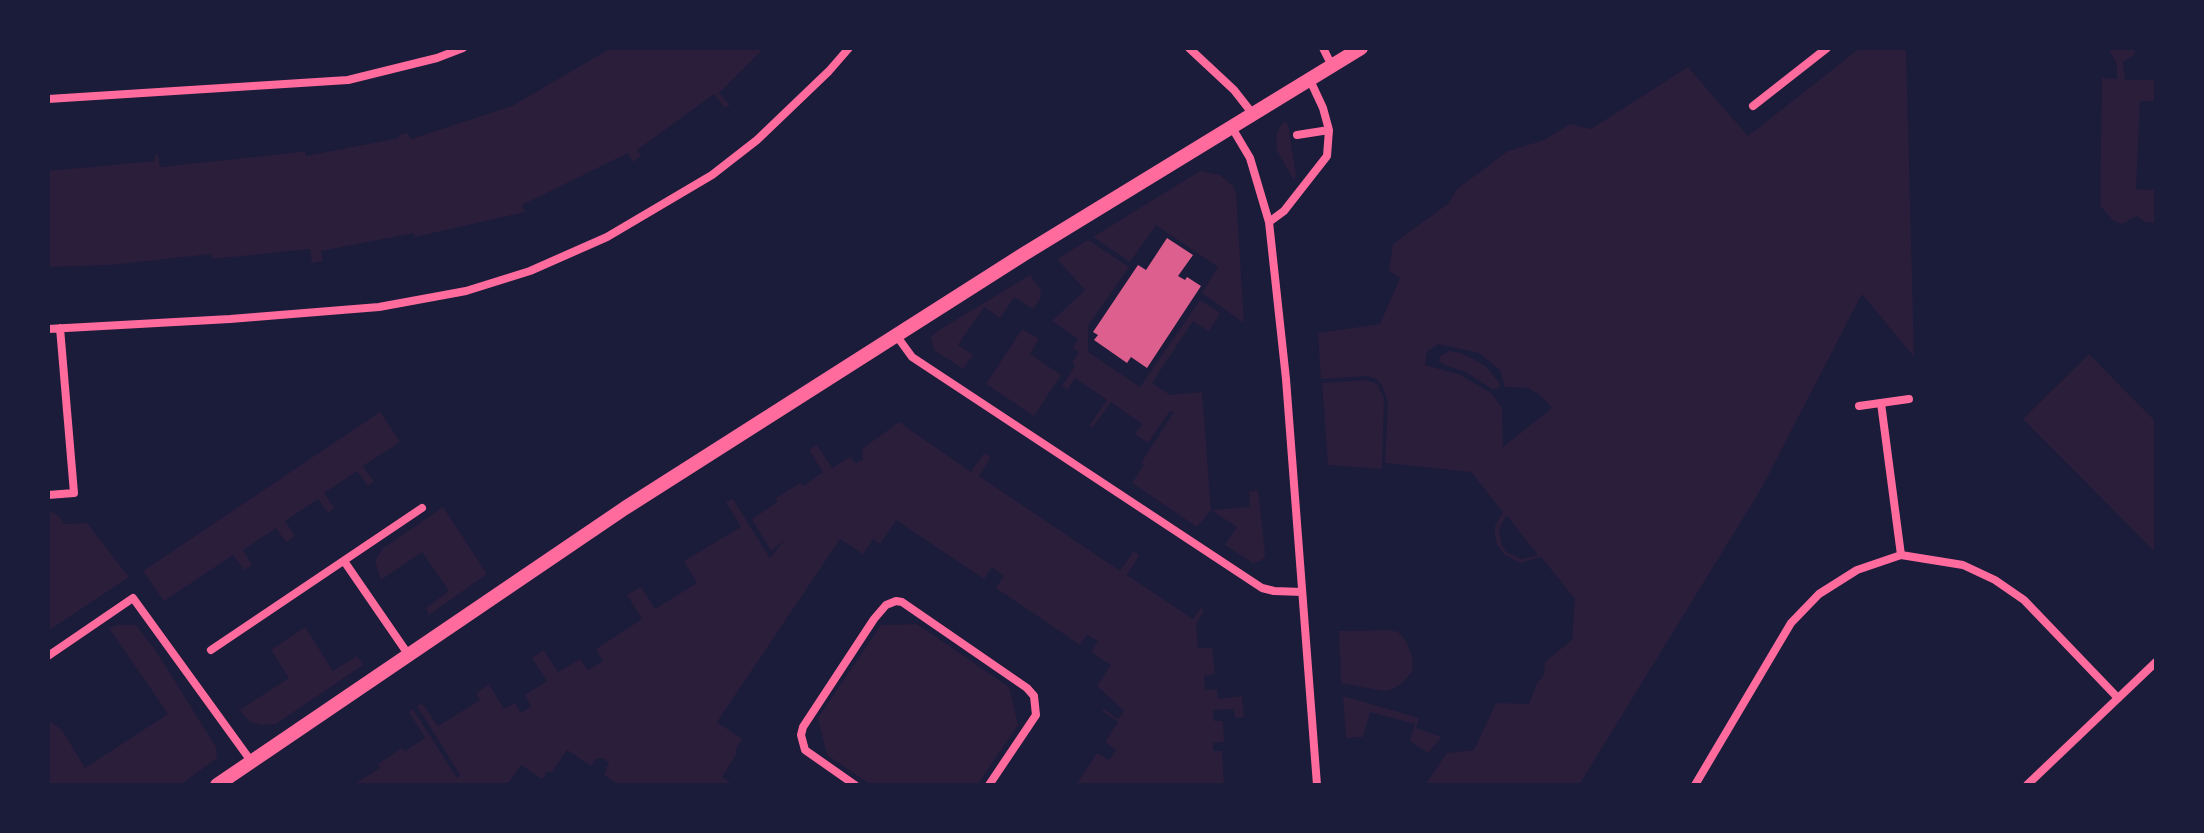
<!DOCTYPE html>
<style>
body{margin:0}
#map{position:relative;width:2204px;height:833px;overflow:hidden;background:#1b1b3a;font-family:"Exo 2",sans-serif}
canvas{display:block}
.frame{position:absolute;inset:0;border:50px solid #1b1b3a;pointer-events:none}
</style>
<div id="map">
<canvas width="2204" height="833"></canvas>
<div class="frame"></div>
</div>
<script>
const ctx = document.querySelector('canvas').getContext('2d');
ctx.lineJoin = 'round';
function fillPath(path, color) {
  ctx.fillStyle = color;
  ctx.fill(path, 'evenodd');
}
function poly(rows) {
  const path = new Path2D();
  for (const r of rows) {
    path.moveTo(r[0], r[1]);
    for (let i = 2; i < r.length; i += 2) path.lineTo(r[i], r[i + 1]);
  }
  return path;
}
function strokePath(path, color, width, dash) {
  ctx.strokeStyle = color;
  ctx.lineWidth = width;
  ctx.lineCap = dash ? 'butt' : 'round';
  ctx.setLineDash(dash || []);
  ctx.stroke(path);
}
fillPath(poly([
 [611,48,764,48,719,93,730,105,725,108,714,94,637,150,641,156,633,162,628,153,522,205,525,212,415,237,414,233,321,251,323,261,312,263,310,249,213,259,211,254,111,265,48,267,48,171,155,161,155,155,158,155,160,167,301,152,305,152,306,156,399,138,399,135,408,133,411,139,512,106],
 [1860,48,1906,48,1914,357,1862,294,1761,489,1579,785,1425,785,1447,753,1474,750,1496,703,1529,704,1537,683,1544,675,1545,662,1572,640,1575,599,1541,557,1520,563,1505,555,1497,545,1495,535,1495,526,1503,512,1471,472,1385,463,1388,403,1382,385,1376,379,1368,376,1321,379,1318,333,1380,324,1400,278,1389,271,1393,244,1449,203,1457,189,1508,151,1544,140,1570,124,1591,129,1688,67,1748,136],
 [1438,344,1479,353,1500,370,1505,387,1528,388,1541,396,1552,408,1503,447,1502,408,1491,393,1461,375,1425,365,1427,352],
 [1506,516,1507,516,1538,555,1521,559,1506,552,1502,545,1499,529],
 [2108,48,2135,48,2134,55,2123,62,2125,80,2156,80,2156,101,2140,101,2136,189,2156,190,2156,223,2145,222,2137,216,2122,224,2114,221,2100,206,2102,78,2117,79,2117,64],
 [1283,122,1288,124,1296,175,1294,181,1277,150,1276,134],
 [1200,171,1220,175,1234,187,1236,194,1244,323,1202,293,1218,267,1156,225,1130,262,1093,237],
 [1088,240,1129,267,1088,326,1088,352,1140,387,1200,300,1220,313,1209,331,1193,321,1152,383,1170,395,1202,392,1211,510,1250,507,1249,492,1258,490,1265,553,1264,558,1258,562,1253,563,1225,545,1237,527,1211,510,1197,527,1132,483,1144,465,1141,463,1174,412,1170,411,1148,443,1135,434,1142,424,1111,402,1092,428,1089,426,1107,400,1075,378,1067,390,1062,386,1075,366,1072,363,1079,352,1073,348,1078,339,1052,321,1085,290,1057,259],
 [1030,275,1041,290,1040,299,1033,309,1014,297,1000,318,984,307,958,345,973,355,963,369,934,350,931,337,936,332],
 [1022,329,1039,339,1030,354,1061,375,1034,416,986,384],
 [1449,351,1461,353,1486,366,1500,384,1499,388,1492,389,1466,372,1444,365,1439,361,1440,356],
 [2089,354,2156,422,2156,553,2023,419],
 [1367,380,1377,384,1384,398,1382,469,1328,465,1322,383],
 [380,412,400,442,363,466,374,482,368,486,357,471,324,493,334,508,328,513,318,499,285,521,295,536,286,542,276,528,243,550,252,565,244,570,233,555,164,601,143,571],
 [899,422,971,472,984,453,991,457,979,476,1120,571,1133,552,1136,553,1139,556,1127,575,1193,619,1201,608,1204,610,1196,624,1198,648,1212,648,1215,674,1204,676,1205,690,1217,689,1218,699,1242,696,1244,717,1235,718,1234,709,1213,710,1214,721,1223,721,1224,742,1213,743,1213,751,1222,751,1224,785,1076,785,1097,753,1109,760,1116,750,1105,742,1118,722,1102,711,1104,709,1118,719,1124,711,1097,686,1111,665,1091,652,1098,641,1087,635,1080,645,996,588,1004,576,992,567,984,579,896,520,880,544,873,539,863,554,840,539,717,722,742,739,735,751,737,753,722,777,734,785,619,785,604,775,609,763,602,758,596,759,591,766,567,750,551,773,548,771,542,779,521,765,507,785,353,785,380,768,378,764,402,748,405,751,425,738,409,712,413,709,457,778,460,775,417,706,422,703,438,726,480,700,476,693,489,684,504,709,515,703,521,713,531,706,525,695,547,681,532,658,544,650,558,672,580,659,588,670,603,661,596,649,642,619,627,595,641,587,655,609,697,583,684,561,741,527,726,502,733,499,770,558,784,540,771,551,752,519,777,502,776,498,800,483,803,486,823,472,809,450,817,445,832,468,850,457,856,463,863,460,862,449],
 [443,507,487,574,429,615,426,608,449,591,422,552,381,580,375,561,382,549],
 [48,510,60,517,64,524,87,523,129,577,48,631],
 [917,624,1009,687,1018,725,977,785,871,785,827,755,818,718,881,625],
 [117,625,136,625,156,651,216,747,217,758,180,785,48,785,48,723,51,722,62,730,85,768,168,714,109,628],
 [305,627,333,671,357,656,363,665,276,724,262,725,250,722,236,706,241,709,289,678,271,650],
 [1389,630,1398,632,1406,641,1412,656,1412,672,1402,683,1393,689,1383,691,1341,683,1339,631],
 [1343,696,1419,718,1416,728,1442,737,1428,753,1410,741,1415,724,1370,712,1363,737,1346,738]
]), '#2a1e3b');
fillPath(poly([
 [1167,238,1193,255,1178,276,1185,280,1187,277,1201,286,1147,368,1131,357,1127,363,1094,340,1098,335,1093,332,1138,265,1146,270]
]), '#dd5f8e');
strokePath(poly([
 [1189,48,1234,90,1252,113],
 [1323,48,1331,64],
 [48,99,348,80,437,58,463,48],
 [1753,106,1827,48],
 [1231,126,1250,158,1269,222,1286,379,1317,785],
 [1297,135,1329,130],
 [1269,222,1284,211,1327,156,1329,130,1323,108,1309,78],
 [48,329,230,319,379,307,466,291,530,271,607,237,712,175,757,140,829,71,849,48],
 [896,335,912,357,1262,588,1274,591,1302,592],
 [1881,403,1901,555],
 [1859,406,1909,399],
 [48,495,74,493,60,328],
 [344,561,408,654],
 [211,650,422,508],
 [48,656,133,598,251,761],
 [855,785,805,750,801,735,803,727,874,619,886,605,896,601,902,602,1027,688,1034,696,1036,715,989,785],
 [1695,785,1791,623,1819,594,1857,570,1901,555,1963,565,1995,580,2024,600,2117,697],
 [2027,785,2156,662]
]), '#ff6b9d', 8);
strokePath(poly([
 [217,785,625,508,1024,254,1361,48]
]), '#ff6b9d', 14);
</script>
